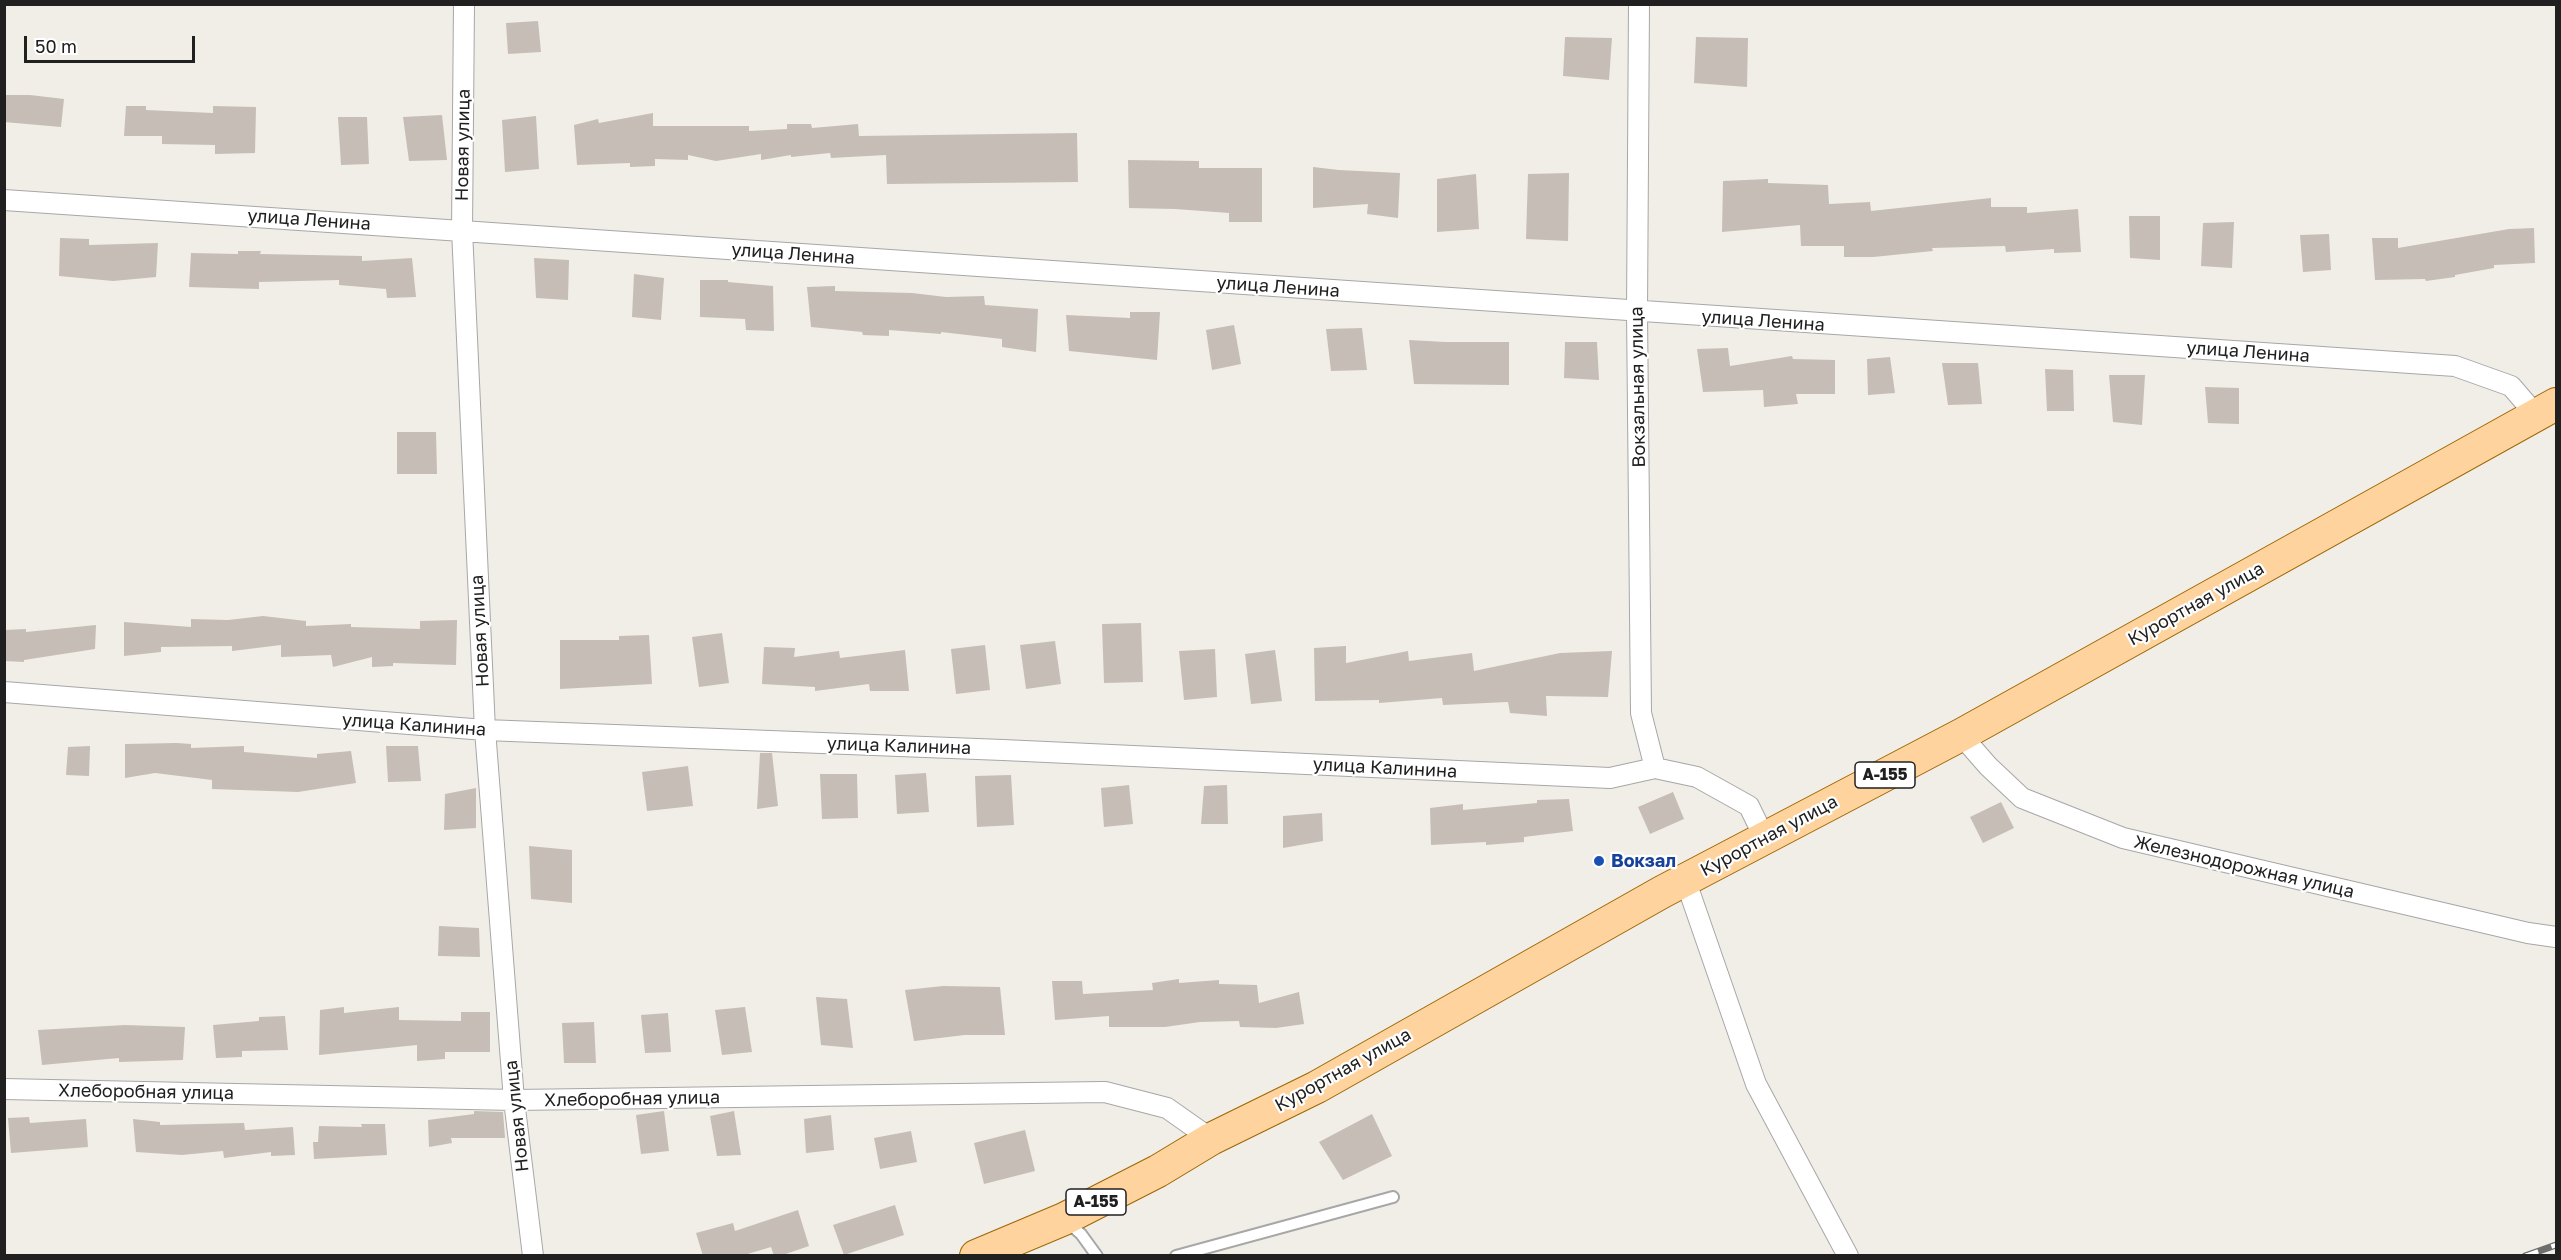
<!DOCTYPE html>
<meta charset="utf-8">
<style>
body{margin:0}
#map{position:relative;width:2561px;height:1260px;overflow:hidden;background:#f1eee7;font-family:"Golos Text",sans-serif}
canvas{display:block}
.frame{position:absolute;inset:0;border:6px solid #202020;pointer-events:none}
.scale{position:absolute;left:24px;top:36px;width:171px;height:27px;box-sizing:border-box;border:3px solid #202020;border-top:0;padding-left:8px;font-size:18px;line-height:21px;white-space:nowrap;color:#202020;-webkit-text-stroke:4px #fff;paint-order:stroke}
</style>
<div id="map">
<canvas width="2561" height="1260"></canvas>
<div class="frame"></div>
<div class="scale">50 m</div>
</div>
<script>
const ctx = document.querySelector('canvas').getContext('2d');
ctx.lineJoin = 'round';
function fillPath(path, color) {
  ctx.fillStyle = color;
  ctx.fill(path, 'evenodd');
}
function poly(rows) {
  const path = new Path2D();
  for (const r of rows) {
    path.moveTo(r[0], r[1]);
    for (let i = 2; i < r.length; i += 2) path.lineTo(r[i], r[i + 1]);
  }
  return path;
}
function strokePath(path, color, width, dash) {
  ctx.strokeStyle = color;
  ctx.lineWidth = width;
  ctx.lineCap = dash ? 'butt' : 'round';
  ctx.setLineDash(dash || []);
  ctx.stroke(path);
}
function write(font, color, halo, rows, align = 'center') {
  ctx.font = font + ' "Golos Text",sans-serif';
  ctx.lineWidth = 4.5;
  ctx.setLineDash([]);
  ctx.textBaseline = 'middle';
  ctx.strokeStyle = halo;
  ctx.fillStyle = color;
  for (const [text, x, y, turn = 0] of rows) {
    ctx.save();
    ctx.translate(x, y);
    ctx.rotate((+turn || 0) * Math.PI / 180);
    ctx.textAlign = isNaN(turn) ? turn : align;
    if (halo) ctx.strokeText(text, 0, 0);
    ctx.fillText(text, 0, 0);
    ctx.restore();
  }
}
fillPath(poly([
 [538,21,541,52,508,54,506,23],
 [1565,37,1612,38,1609,80,1563,76],
 [1696,37,1748,38,1747,87,1694,83],
 [4,95,30,95,64,99,61,127,4,122],
 [126,106,146,106,146,110,213,113,213,106,256,107,255,153,215,154,215,145,162,144,162,136,124,136],
 [653,113,653,126,749,126,749,131,787,129,787,124,811,124,812,128,858,124,859,136,1077,133,1078,182,887,184,886,155,831,158,830,153,791,157,791,155,761,160,761,154,716,161,688,155,688,160,655,159,655,166,630,167,630,163,577,165,574,125,598,119,599,123],
 [442,115,447,160,409,161,403,117],
 [536,116,539,169,505,172,502,120],
 [338,117,367,117,369,164,341,165],
 [1128,160,1199,161,1199,168,1262,168,1262,222,1229,222,1229,213,1175,209,1129,208],
 [1313,167,1339,170,1400,173,1398,218,1367,214,1368,204,1313,208],
 [1569,173,1568,241,1526,239,1528,174],
 [1476,174,1479,229,1437,232,1437,179],
 [1768,179,1768,183,1828,185,1829,204,1870,202,1871,211,1991,198,1991,207,2027,207,2027,213,2078,209,2081,252,2054,253,2054,249,2006,252,2005,246,1932,248,1933,251,1873,257,1844,257,1844,246,1801,246,1800,225,1722,232,1723,181],
 [2129,216,2160,216,2160,260,2130,258],
 [2234,222,2232,268,2201,266,2203,223],
 [2534,228,2535,263,2494,265,2494,268,2455,275,2455,277,2426,281,2425,279,2375,280,2372,238,2398,238,2398,248,2509,229],
 [2329,234,2331,270,2303,272,2300,235],
 [60,238,89,239,89,245,158,243,156,277,113,281,59,276],
 [238,251,261,251,260,254,362,256,362,261,412,258,416,297,387,298,386,289,339,285,339,280,259,282,259,289,189,287,191,253,238,254],
 [534,258,569,260,568,300,536,298],
 [634,274,664,278,661,320,632,317],
 [700,280,728,280,728,282,773,286,774,331,746,330,745,319,700,317],
 [835,286,835,291,912,293,946,297,984,296,985,305,1038,309,1036,352,1002,347,1002,339,941,332,941,334,889,330,889,336,863,335,862,332,811,327,807,287],
 [1130,312,1160,312,1157,360,1069,351,1066,315,1130,318],
 [1234,325,1241,364,1212,370,1206,330],
 [1362,328,1367,370,1331,371,1326,329],
 [1409,340,1445,342,1509,342,1509,385,1414,384],
 [1565,342,1597,342,1599,380,1564,378],
 [1728,348,1730,366,1792,356,1793,359,1835,360,1835,394,1796,394,1798,404,1764,407,1763,390,1703,392,1697,349],
 [1890,357,1895,393,1868,395,1867,359],
 [1942,363,1978,363,1982,404,1948,405],
 [2045,369,2073,370,2074,411,2047,411],
 [2109,375,2145,375,2142,425,2113,422],
 [2205,387,2239,388,2239,424,2208,423],
 [397,432,436,432,437,474,397,474],
 [263,616,306,621,306,626,351,624,351,627,420,629,420,621,457,620,456,665,393,663,393,666,372,667,372,657,333,667,331,655,281,657,281,645,232,651,232,646,161,647,161,652,124,656,124,622,191,627,191,619,228,620],
 [1141,623,1143,682,1104,683,1102,624],
 [96,625,95,649,24,660,24,662,4,661,4,630,26,629,26,632],
 [722,633,729,683,699,687,692,637],
 [649,635,652,684,560,689,560,640,619,640,619,636],
 [1055,641,1061,684,1026,689,1020,645],
 [985,645,990,690,956,694,951,649],
 [1346,646,1346,663,1408,651,1409,661,1472,653,1474,671,1560,653,1612,651,1608,697,1546,696,1547,716,1510,713,1508,702,1443,705,1442,698,1379,703,1379,700,1315,701,1314,648],
 [764,647,795,648,794,657,839,651,840,658,905,650,909,691,870,691,869,684,815,691,815,687,762,684],
 [1215,649,1217,697,1184,700,1179,651],
 [1275,650,1282,701,1251,704,1245,654],
 [177,743,191,744,191,748,244,746,244,752,317,758,317,754,351,751,356,783,298,792,212,789,212,780,155,773,125,778,125,744],
 [90,746,89,776,66,775,68,747],
 [386,746,418,746,421,781,388,782],
 [760,753,772,753,778,806,757,809],
 [688,766,693,806,647,811,642,772],
 [926,773,929,812,897,814,895,775],
 [820,774,857,774,858,818,822,819],
 [1011,775,1014,825,977,827,975,776],
 [1129,785,1133,824,1104,827,1101,788],
 [1227,785,1228,824,1201,824,1204,786],
 [476,788,476,828,444,830,445,794],
 [1673,792,1684,819,1650,834,1638,807],
 [1569,799,1573,831,1524,837,1524,842,1486,845,1486,842,1431,845,1430,808,1463,804,1463,810,1537,803,1537,800],
 [2001,802,2014,828,1983,843,1970,817],
 [1322,813,1323,841,1283,848,1283,816],
 [529,846,572,850,572,903,531,899],
 [439,926,479,928,480,957,438,956],
 [1179,979,1179,983,1219,980,1219,984,1257,985,1259,1003,1299,992,1304,1024,1276,1028,1240,1027,1239,1021,1200,1022,1165,1027,1109,1027,1109,1016,1055,1020,1052,981,1082,981,1083,994,1153,990,1152,983],
 [943,986,1000,987,1005,1035,965,1035,914,1041,905,990],
 [816,997,847,999,853,1048,821,1045],
 [344,1007,344,1013,399,1007,399,1020,461,1021,461,1012,490,1012,490,1052,445,1052,445,1059,417,1061,417,1045,319,1055,320,1010],
 [745,1007,752,1052,722,1055,715,1010],
 [668,1013,671,1052,645,1053,641,1015],
 [285,1016,288,1050,242,1051,242,1057,216,1058,213,1025,259,1021,259,1017],
 [594,1022,596,1063,564,1063,562,1023],
 [125,1025,185,1027,183,1060,119,1062,119,1058,42,1065,38,1030],
 [474,1111,503,1112,505,1138,451,1138,452,1143,429,1147,428,1120,474,1114],
 [664,1111,669,1151,641,1154,636,1115],
 [734,1111,741,1155,717,1156,710,1116],
 [1372,1114,1392,1156,1343,1180,1319,1142],
 [831,1115,834,1150,806,1153,804,1119],
 [29,1117,30,1123,86,1119,88,1147,11,1153,8,1118],
 [133,1119,160,1122,160,1125,244,1123,245,1130,293,1127,295,1155,271,1156,271,1152,224,1158,223,1151,182,1155,136,1152],
 [361,1124,385,1124,387,1155,314,1159,313,1142,318,1142,319,1126,362,1127],
 [1025,1130,1035,1171,984,1184,974,1143],
 [911,1131,917,1162,880,1169,874,1138],
 [895,1205,904,1235,844,1255,833,1225],
 [798,1210,809,1246,780,1256,774,1256,771,1247,741,1256,703,1256,696,1233,733,1223,735,1231]
]), '#c6bdb6');
const lane = poly([
 [1066,1221,1081,1234,1097,1256],
 [1176,1256,1393,1197]
]);
const street = poly([
 [464,4,462,230,485,730,514,1100,533,1256],
 [1639,4,1637,312,1641,713,1655,768],
 [4,200,2455,366,2511,386,2536,415],
 [4,692,485,730,1003,750,1610,778,1655,768,1697,777,1749,806,1765,839],
 [1961,735,1988,766,2022,798,2123,838,2528,933,2556,937],
 [1685,879,1756,1084,1848,1256],
 [4,1089,514,1100,1105,1092,1167,1108,1211,1139]
]);
const primary = poly([
 [976,1256,1064,1219,1158,1171,1211,1139,1317,1087,1662,892,1961,735,2556,404]
]);
strokePath(lane, '#a7a7a7', 14);
strokePath(street, '#a7a7a7', 22);
strokePath(primary, '#9d6600', 34);
strokePath(lane, '#fff', 10);
strokePath(street, '#fff', 20);
strokePath(primary, '#ffd39e', 32);
const rail = poly([
 [2525,1256,2556,1245]
]);
strokePath(rail, '#6e6e6e', 7);
strokePath(rail, '#fff', 4.5, [14]);
for (const [x, y, r, color] of [
 [1599,861,6,"#1a4fb4"]
]) {
  const dot = new Path2D();
  dot.arc(x, y, r, 0, 2 * Math.PI);
  ctx.fillStyle = color;
  ctx.fill(dot);
  strokePath(dot, '#fff', 2);
}
for (const [x, y, w] of [
 [1885,775,60],
 [1096,1202,60]
]) {
  const box = new Path2D();
  box.roundRect(x - w / 2, y - 13, w, 26, 4.5);
  ctx.fillStyle = '#fff';
  ctx.fill(box);
  strokePath(box, '#202020', 1.5);
}
write('bold 16px', '#202020', null, [
 ["А-155",1885,775],
 ["А-155",1096,1202]
]);
write('18px', '#202020', '#fff', [
 ["Новая улица",463,145,-89],
 ["улица Ленина",309,220,4],
 ["улица Ленина",793,254,4],
 ["улица Ленина",1278,287,4],
 ["улица Ленина",1763,321,4],
 ["улица Ленина",2248,352,4],
 ["Вокзальная улица",1638,387,-91],
 ["Курортная улица",2196,604,-29],
 ["Новая улица",480,631,-93],
 ["улица Калинина",414,725,4],
 ["улица Калинина",899,746,2],
 ["улица Калинина",1385,768,3],
 ["Курортная улица",1769,836,-28],
 ["Железнодорожная улица",2244,867,13],
 ["Курортная улица",1343,1070,-29],
 ["Хлеборобная улица",146,1092,1],
 ["Хлеборобная улица",632,1099,-1],
 ["Новая улица",517,1116,-96]
]);
write('bold 18px', '#164399', '#fff', [
 ["Вокзал",1611,861]
], 'left');
</script>
